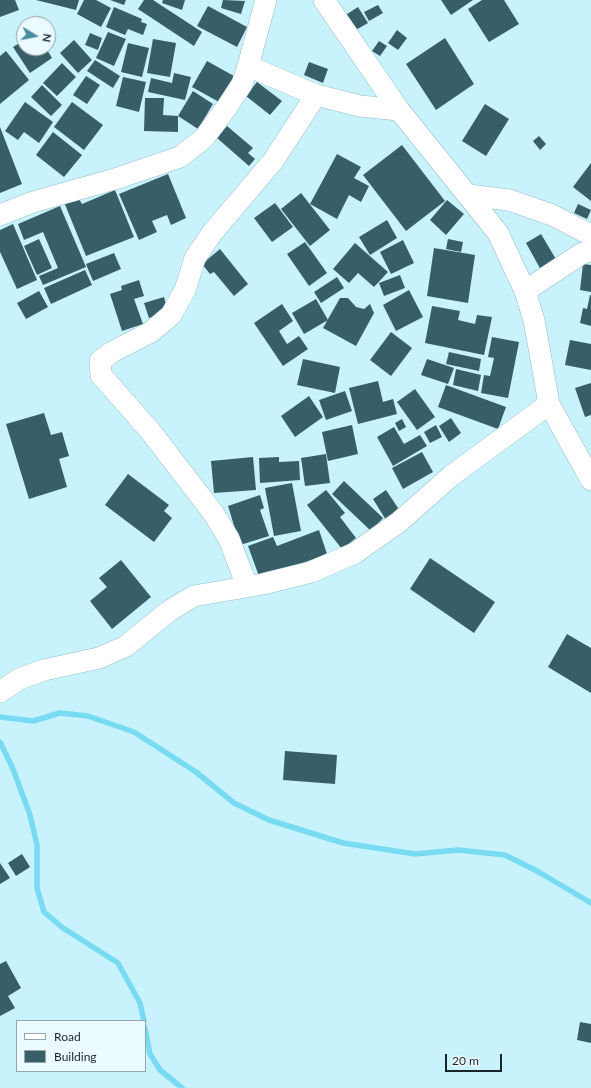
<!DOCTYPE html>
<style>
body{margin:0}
#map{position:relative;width:591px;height:1088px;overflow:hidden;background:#c8f2fc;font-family:Lato,sans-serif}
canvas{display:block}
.legend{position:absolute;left:16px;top:1020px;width:130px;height:52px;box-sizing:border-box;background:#eafafe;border:1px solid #95a5a9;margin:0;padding:5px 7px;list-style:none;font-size:12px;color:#16262a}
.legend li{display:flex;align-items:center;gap:8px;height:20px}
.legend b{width:20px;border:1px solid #95a5a9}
.north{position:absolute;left:16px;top:16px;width:40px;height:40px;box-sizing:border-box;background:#eafafe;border:1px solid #95a5a9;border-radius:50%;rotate:100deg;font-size:11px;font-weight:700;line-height:16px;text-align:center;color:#16262a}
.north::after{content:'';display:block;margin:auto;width:14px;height:18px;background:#488b9a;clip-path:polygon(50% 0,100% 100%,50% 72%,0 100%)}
.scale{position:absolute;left:445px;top:1054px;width:57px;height:18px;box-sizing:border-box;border:2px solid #16262a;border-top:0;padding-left:5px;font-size:12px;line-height:14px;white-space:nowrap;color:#16262a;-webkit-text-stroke:3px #eafafe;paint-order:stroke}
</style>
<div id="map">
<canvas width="591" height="1088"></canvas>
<ul class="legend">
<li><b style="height:5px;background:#fff"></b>Road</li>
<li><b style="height:11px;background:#385e67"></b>Building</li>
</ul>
<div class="north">N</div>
<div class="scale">20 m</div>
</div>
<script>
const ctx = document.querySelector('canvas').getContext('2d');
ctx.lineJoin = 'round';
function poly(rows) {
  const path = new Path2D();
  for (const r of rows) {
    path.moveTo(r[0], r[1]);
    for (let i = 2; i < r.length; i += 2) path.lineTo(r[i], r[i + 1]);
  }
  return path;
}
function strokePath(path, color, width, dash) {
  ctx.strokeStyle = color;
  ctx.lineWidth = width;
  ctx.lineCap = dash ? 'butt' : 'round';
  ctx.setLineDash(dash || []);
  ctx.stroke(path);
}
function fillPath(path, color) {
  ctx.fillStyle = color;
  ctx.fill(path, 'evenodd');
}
strokePath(poly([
 [0,717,33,721,60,713,88,716,134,732,196,772,234,803,269,820,343,843,415,854,458,850,505,855,537,871,591,903],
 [0,742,13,769,30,815,37,845,37,888,44,912,63,928,118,963,140,1003,144,1021],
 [145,1028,150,1054,160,1070,182,1088]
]), '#78dbf2', 5.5);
fillPath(poly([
 [0,0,15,0,19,10,0,17],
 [36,0,79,0,76,10],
 [84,0,96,0,111,8,101,27,77,14],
 [110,0,126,0,124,5],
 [144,0,153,0,202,32,194,46,138,9],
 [163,0,185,0,182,10,162,3],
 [223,0,245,1,241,14,221,8],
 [441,0,473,0,451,15],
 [482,0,504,0,519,24,489,42,468,9],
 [378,5,383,13,369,21,364,12],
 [208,6,247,27,237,47,197,26],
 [114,7,142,19,141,22,147,24,143,35,128,29,125,35,106,27],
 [358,7,368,23,354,31,344,16],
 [397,30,407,38,398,50,388,43],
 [108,32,126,39,114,66,96,58],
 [90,33,102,38,98,50,85,45],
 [445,38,474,84,436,110,406,64],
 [153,39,176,43,170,77,147,73],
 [24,40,24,48,46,48,52,58,30,73,13,47],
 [74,40,92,60,78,73,60,53],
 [379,41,387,46,380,56,372,51],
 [128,43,149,48,142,77,121,72],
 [6,51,29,80,0,104,0,56],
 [95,60,120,76,113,88,87,71],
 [207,61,234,76,219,102,192,87],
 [309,62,328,69,323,83,304,75],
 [62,63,76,77,57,96,43,83],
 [174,73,191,77,185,100,148,92,151,78,172,83],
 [86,76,100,85,87,104,73,95],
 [123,77,146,82,139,112,116,106],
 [257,82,282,101,270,115,246,96],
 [42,85,62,105,51,116,31,97],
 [193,91,213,104,198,129,178,116,178,132,144,131,145,98,164,98,163,115,178,116],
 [25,102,53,122,39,143,24,132,18,140,5,131],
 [72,102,103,125,84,150,54,127],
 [485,104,509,119,486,156,462,141],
 [227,126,253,148,248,153,255,159,249,166,217,138],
 [0,127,22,184,0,193],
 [53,132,82,155,64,177,36,155],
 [539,136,546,144,540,150,533,141],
 [402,145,445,201,406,231,363,175],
 [337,154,361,167,354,178,369,186,361,202,349,195,337,219,310,204],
 [591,163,591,201,573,187],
 [168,174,186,218,171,225,167,215,152,221,157,232,139,240,119,194],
 [115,190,134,237,86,256,64,202,78,197,82,204],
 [301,193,330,230,310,246,281,209],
 [447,200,464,214,446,235,430,220],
 [275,203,293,227,272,242,254,218],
 [578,204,591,210,587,219,574,213],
 [60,206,86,267,43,285,39,276,58,268,43,232,24,240,18,224],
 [387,220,397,238,370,255,359,237],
 [13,224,37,280,17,289,0,252,0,230],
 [541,234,557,261,541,270,526,243],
 [39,239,52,268,37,275,24,246],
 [448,239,463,242,461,252,446,249],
 [403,240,414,263,391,274,380,252],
 [305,242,327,273,309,286,287,254],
 [355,243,388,272,374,287,358,273,349,283,333,269],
 [434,248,475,255,468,303,427,296],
 [220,249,248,284,234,296,214,272,210,274,202,264],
 [114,253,121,269,93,281,86,264],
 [583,264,591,265,591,292,580,290],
 [85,270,92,285,51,304,44,288],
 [400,275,405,288,384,296,379,283],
 [337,277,344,288,321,303,314,292],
 [139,280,144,296,134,299,143,324,122,331,110,294,122,290,121,286],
 [409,290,423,317,396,331,383,305],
 [39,291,48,307,26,319,17,303],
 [590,295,591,295,591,326,580,323,583,308,587,309],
 [164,297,168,312,149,318,144,303],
 [340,298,348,298,356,307,364,309,370,304,374,313,356,346,323,328],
 [316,299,328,320,304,334,292,313],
 [282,304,293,321,279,331,287,344,299,336,308,349,283,366,254,323],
 [432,306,460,311,458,320,475,324,477,315,492,317,484,355,425,343],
 [391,332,412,348,391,376,370,360],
 [492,337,519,342,508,398,481,393,484,375,490,376,494,358,488,357],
 [570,340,591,344,591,370,565,365],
 [449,352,481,359,479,371,446,364],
 [303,359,340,367,335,393,297,385],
 [427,359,454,368,448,384,421,375],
 [456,369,481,375,478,391,453,385],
 [378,381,383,402,393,399,397,414,358,424,349,388],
 [591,383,591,415,585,417,575,388],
 [446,385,506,407,498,429,438,407],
 [415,389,435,417,417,430,397,402],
 [345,391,352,411,326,420,319,400],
 [309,396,323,417,295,437,281,416],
 [44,413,51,435,62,432,69,456,59,459,67,487,29,499,6,424],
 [451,418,461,433,449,442,439,426],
 [402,419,406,427,399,431,395,423],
 [352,425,358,454,328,461,322,432],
 [436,425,442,437,430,443,424,432],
 [394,427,404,444,420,435,427,446,393,466,377,437],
 [422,452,433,472,403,489,392,468],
 [326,454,330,483,305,486,301,458],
 [253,457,256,490,214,493,211,461],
 [279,457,279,462,299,461,300,480,260,483,259,458],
 [128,474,169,505,164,511,172,518,154,542,105,505],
 [344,481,383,518,371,531,332,494],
 [292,483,301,531,274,536,265,488],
 [326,490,345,513,340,517,356,538,342,549,307,505],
 [386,490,400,511,386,520,373,499],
 [260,495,264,508,260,510,269,536,240,545,228,506],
 [319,530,327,554,260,579,248,546,273,537,277,546],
 [430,558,495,602,474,633,410,589],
 [121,560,151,597,112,629,90,601,107,587,99,578],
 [567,634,591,648,591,693,548,667],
 [285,751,337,755,335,784,283,780],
 [22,854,30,867,16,876,8,863],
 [0,863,10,878,0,884],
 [6,961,21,988,8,996,15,1008,0,1016,0,964],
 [580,1022,591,1024,591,1043,577,1040]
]), '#385e67');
const minor = poly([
 [324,0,399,110,498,233,525,291,534,320,549,404,591,480],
 [248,66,316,95,360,106,399,110],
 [468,195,509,200,552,215,591,235],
 [0,215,33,202,115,179,180,157,204,138,227,107,242,84,248,66,266,0],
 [525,291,581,254,591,250],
 [247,586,229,539,214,514,151,432,101,375,100,361,112,352,151,332,171,315,185,290,195,258,212,233,273,161,316,95],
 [0,692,19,679,44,670,99,658,126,646,169,611,194,596,263,584,311,572,355,553,399,522,451,476,549,404]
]);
strokePath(minor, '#95bec8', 22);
strokePath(minor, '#fff', 21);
</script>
